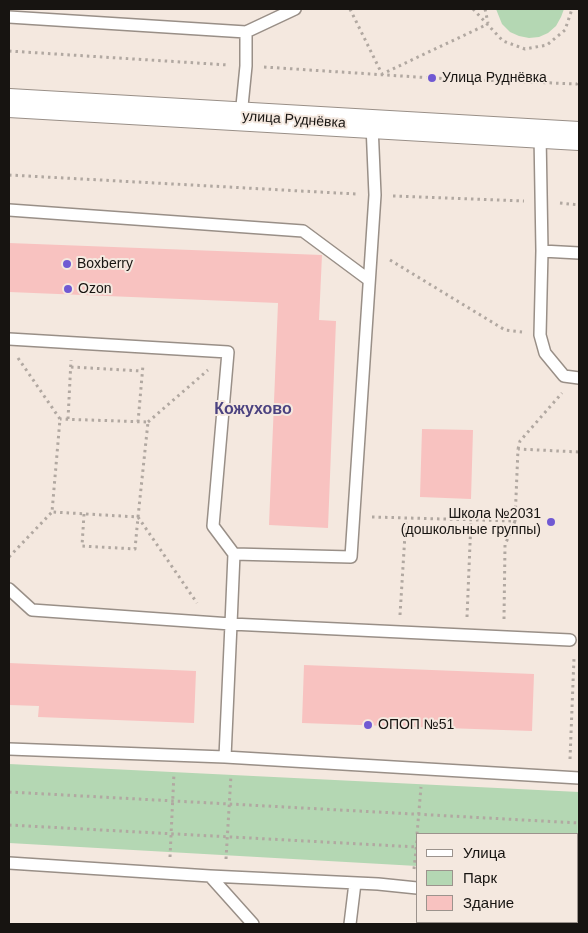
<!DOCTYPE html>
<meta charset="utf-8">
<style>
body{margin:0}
#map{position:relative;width:588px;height:933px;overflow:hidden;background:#f4e8df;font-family:Arial,sans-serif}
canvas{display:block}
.frame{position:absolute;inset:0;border:10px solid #171411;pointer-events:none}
.legend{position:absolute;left:416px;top:833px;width:162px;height:90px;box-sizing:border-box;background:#f4e8df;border:1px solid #9c938d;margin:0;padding:6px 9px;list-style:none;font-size:15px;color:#171411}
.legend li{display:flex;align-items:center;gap:10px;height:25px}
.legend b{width:25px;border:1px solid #9c938d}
</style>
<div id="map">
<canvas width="588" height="933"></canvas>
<div class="frame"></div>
<ul class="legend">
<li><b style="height:6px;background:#fff"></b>Улица</li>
<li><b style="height:14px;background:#b4d7b3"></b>Парк</li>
<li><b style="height:14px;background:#f8c2c0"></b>Здание</li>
</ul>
</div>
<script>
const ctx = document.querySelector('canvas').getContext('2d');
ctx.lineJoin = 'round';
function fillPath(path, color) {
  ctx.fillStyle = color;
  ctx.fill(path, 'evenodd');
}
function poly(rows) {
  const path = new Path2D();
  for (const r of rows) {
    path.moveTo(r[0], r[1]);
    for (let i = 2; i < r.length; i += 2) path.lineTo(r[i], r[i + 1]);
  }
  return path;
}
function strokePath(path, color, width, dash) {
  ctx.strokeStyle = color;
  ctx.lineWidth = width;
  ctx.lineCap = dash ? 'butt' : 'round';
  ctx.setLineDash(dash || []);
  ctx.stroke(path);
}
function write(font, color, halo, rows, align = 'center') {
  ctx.font = font + ' Arial,sans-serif';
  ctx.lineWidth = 4;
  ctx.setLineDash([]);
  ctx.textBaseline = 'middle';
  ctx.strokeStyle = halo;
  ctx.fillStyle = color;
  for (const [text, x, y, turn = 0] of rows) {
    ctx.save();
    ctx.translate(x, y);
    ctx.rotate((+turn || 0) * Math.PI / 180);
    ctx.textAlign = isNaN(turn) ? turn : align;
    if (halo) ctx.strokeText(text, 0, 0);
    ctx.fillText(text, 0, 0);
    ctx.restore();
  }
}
fillPath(poly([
 [496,9,564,9,561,17,556,26,548,33,539,37,529,38,519,36,510,32,502,24],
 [9,764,579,792,579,875,577,875,577,834,417,834,417,866,9,843]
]), '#b4d7b3');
fillPath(poly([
 [9,243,322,255,319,320,336,321,328,528,269,525,278,303,9,292],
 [422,429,473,430,471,499,420,497],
 [9,663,196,671,194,723,38,717,39,706,9,705],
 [304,665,534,674,532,731,302,723]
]), '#f8c2c0');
const service = poly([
 [9,17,246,32,295,9],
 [241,116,246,66,246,32],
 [540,134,542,251,540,335,545,353,564,376,579,378],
 [9,210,303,231,369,280],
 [542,251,579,253],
 [9,339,228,352,213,526,234,554,231,624,570,640],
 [234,554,351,557,375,195,372,125],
 [9,589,32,610,231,624,225,757],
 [9,749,225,757,579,778],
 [9,863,210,876,378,884,417,888],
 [210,876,253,924],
 [577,901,579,902],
 [350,924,355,883],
 [489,924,490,922],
 [540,924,541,922]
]);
const tertiary = poly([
 [9,103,579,136]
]);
strokePath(service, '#998f87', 14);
strokePath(tertiary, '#998f87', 30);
strokePath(poly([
 [350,9,382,74,488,24],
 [473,9,503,41,525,49,547,45,565,30,572,9],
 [485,9,488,23],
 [9,51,228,65],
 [264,67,432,78,577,84,579,82],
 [9,175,356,194],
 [393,196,524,201],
 [560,203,579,205],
 [390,260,505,330,522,332],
 [18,358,60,419,52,512,138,517,148,422,60,419],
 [71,367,142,371],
 [68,419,71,360],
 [138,422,143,365],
 [148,422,208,370],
 [518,449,520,441,562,393],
 [84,514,82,546,135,549,138,517],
 [138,517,197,603],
 [372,517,515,521,518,449,579,452],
 [9,557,52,512],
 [400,615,406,518],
 [467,617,471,520],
 [504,619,505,545,515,521],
 [570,759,574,658],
 [9,792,579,823],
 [9,825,417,847],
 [417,834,421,787],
 [577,856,579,856],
 [170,857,174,773],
 [226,859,231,775],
 [414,869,417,840]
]), '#b1a8a1', 3, [2.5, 4]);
strokePath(service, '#fff', 11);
strokePath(tertiary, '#fff', 28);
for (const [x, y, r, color] of [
 [432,78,5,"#7059d3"],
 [67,264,5,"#7059d3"],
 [68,289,5,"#7059d3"],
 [551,522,5,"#7059d3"],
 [368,725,5,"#7059d3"]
]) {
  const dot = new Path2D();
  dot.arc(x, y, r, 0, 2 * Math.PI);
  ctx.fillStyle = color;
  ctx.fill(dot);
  strokePath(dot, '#f4e8df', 2);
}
write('14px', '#171411', '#f4e8df', [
 ["Улица Руднёвка",442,78],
 ["Boxberry",77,264],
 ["Ozon",78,289],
 ["Школа №2031",541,514,"right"],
 ["(дошкольные группы)",541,530,"right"],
 ["ОПОП №51",378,725]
], 'left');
write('14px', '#171411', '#f4e8df', [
 ["улица Руднёвка",294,120,4]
]);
write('bold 16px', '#4b4280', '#f4e8df', [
 ["Кожухово",253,410]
]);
</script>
